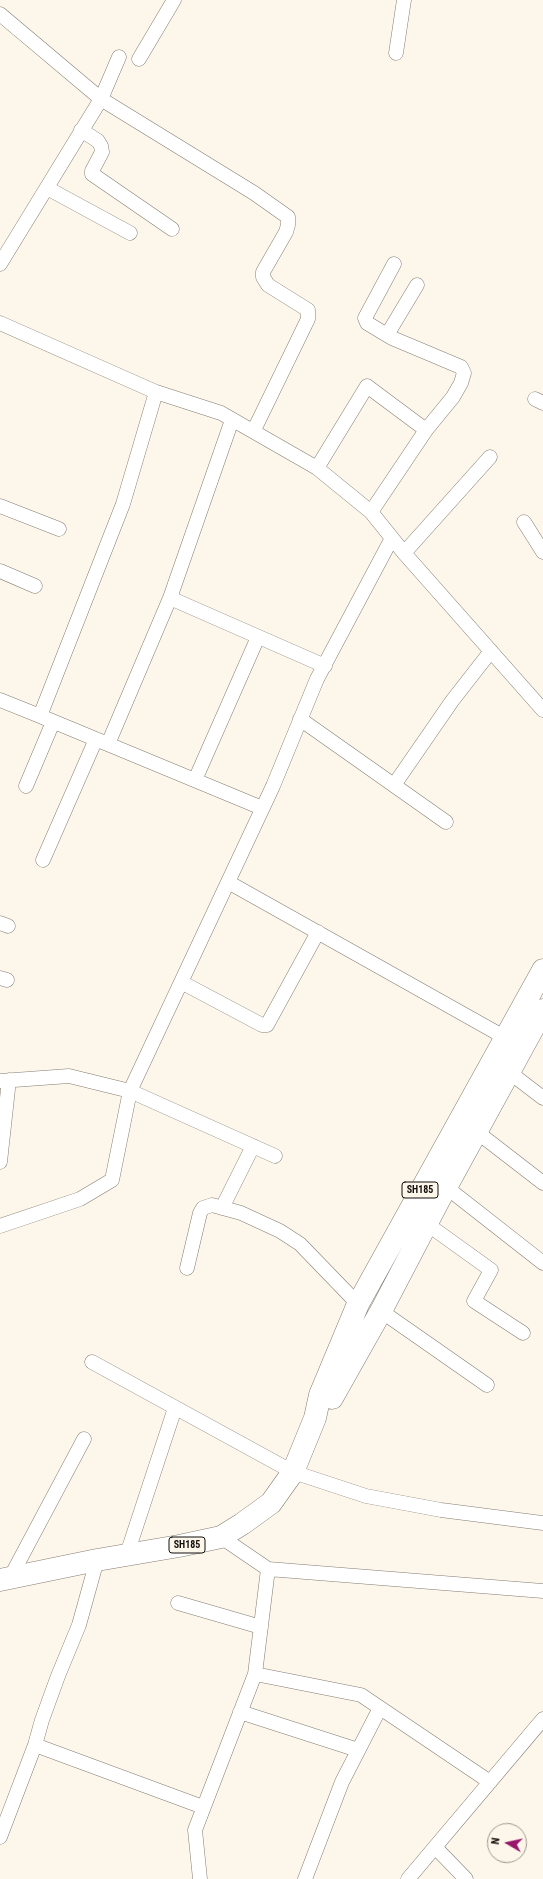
<!DOCTYPE html>
<style>
body{margin:0}
#map{position:relative;width:543px;height:1879px;overflow:hidden;background:#fdf6eb;font-family:"Roboto Condensed",sans-serif}
canvas{display:block}
.north{position:absolute;left:487px;top:1823px;width:40px;height:40px;box-sizing:border-box;background:#fdf6eb;border:1px solid #9f9991;border-radius:50%;rotate:279deg;font-size:11px;font-weight:700;line-height:16px;text-align:center;color:#110e0b}
.north::after{content:'';display:block;margin:auto;width:14px;height:18px;background:#98166c;clip-path:polygon(50% 0,100% 100%,50% 72%,0 100%)}
</style>
<div id="map">
<canvas width="543" height="1879"></canvas>
<div class="north">N</div>
</div>
<script>
const ctx = document.querySelector('canvas').getContext('2d');
ctx.lineJoin = 'round';
function poly(rows) {
  const path = new Path2D();
  for (const r of rows) {
    path.moveTo(r[0], r[1]);
    for (let i = 2; i < r.length; i += 2) path.lineTo(r[i], r[i + 1]);
  }
  return path;
}
function strokePath(path, color, width, dash) {
  ctx.strokeStyle = color;
  ctx.lineWidth = width;
  ctx.lineCap = dash ? 'butt' : 'round';
  ctx.setLineDash(dash || []);
  ctx.stroke(path);
}
function write(font, color, halo, rows, align = 'center') {
  ctx.font = font + ' "Roboto Condensed",sans-serif';
  ctx.lineWidth = 3;
  ctx.setLineDash([]);
  ctx.textBaseline = 'middle';
  ctx.strokeStyle = halo;
  ctx.fillStyle = color;
  for (const [text, x, y, turn = 0] of rows) {
    ctx.save();
    ctx.translate(x, y);
    ctx.rotate((+turn || 0) * Math.PI / 180);
    ctx.textAlign = isNaN(turn) ? turn : align;
    if (halo) ctx.strokeText(text, 0, 0);
    ctx.fillText(text, 0, 0);
    ctx.restore();
  }
}
const street = poly([
 [0,14,101,99,254,193,288,217,288,225,286,232,263,272,263,277,268,285,308,310,308,319,254,430],
 [396,53,404,0],
 [139,59,174,0],
 [81,130,98,141,101,146,102,152,92,171,92,174,172,229],
 [47,188,130,233],
 [0,264,101,99,119,57],
 [394,264,365,318,367,323,392,338,461,367,464,373,461,383,453,397,426,430],
 [0,323,156,392,221,413,317,468,371,512,404,553,543,710],
 [387,335,417,285],
 [156,392,123,504,40,716,262,808],
 [535,399,543,403],
 [232,420,170,598,325,666],
 [317,468,367,386,426,430,371,512],
 [0,506,59,529],
 [524,522,543,552],
 [404,553,490,457],
 [0,571,35,586],
 [0,700,40,716],
 [300,719,446,822],
 [108,744,170,598],
 [195,780,258,637],
 [394,785,452,701,491,651],
 [26,786,53,722],
 [43,860,96,739],
 [228,882,506,1038],
 [0,923,8,926],
 [0,978,7,980],
 [181,982,262,1025,267,1025,318,932],
 [509,1072,543,1098],
 [0,1081,69,1076,130,1091,275,1156],
 [477,1132,543,1183],
 [0,1162,9,1080],
 [446,1187,543,1263],
 [222,1208,253,1146],
 [427,1224,491,1270,474,1301,523,1333],
 [0,1226,80,1199,112,1180,130,1091,273,786,317,679,392,538],
 [187,1268,200,1213,203,1208,212,1205,241,1213,280,1231,300,1244,358,1304],
 [381,1311,487,1385],
 [92,1362,293,1472,366,1496,441,1510,543,1523],
 [221,1537,268,1569,543,1591],
 [127,1554,175,1408],
 [268,1569,255,1674,361,1695,490,1782],
 [10,1578,84,1439],
 [178,1603,261,1627],
 [240,1712,358,1750],
 [35,1745,203,1807],
 [0,1837,35,1745,42,1720,58,1676,79,1625,97,1560],
 [435,1847,466,1879],
 [200,1879,195,1830,255,1674],
 [305,1879,342,1782,380,1708],
 [408,1879,543,1719]
]);
const primary = poly([
 [332,1398,381,1311,438,1202,543,1010],
 [0,1580,97,1560,179,1546,221,1537,242,1524,271,1503,293,1472,315,1418,320,1395,358,1304,543,970]
]);
strokePath(street, '#837d73', 15);
strokePath(primary, '#837d73', 23);
strokePath(street, '#fff', 14);
strokePath(primary, '#fff', 22);
for (const [x, y, w] of [
 [420,1190,36],
 [187,1545,36]
]) {
  const box = new Path2D();
  box.roundRect(x - w / 2, y - 8, w, 16, 3);
  ctx.fillStyle = '#fdf6eb';
  ctx.fill(box);
  strokePath(box, '#110e0b', 1);
}
write('bold 10px', '#110e0b', null, [
 ["SH185",420,1190],
 ["SH185",187,1545]
]);
</script>
